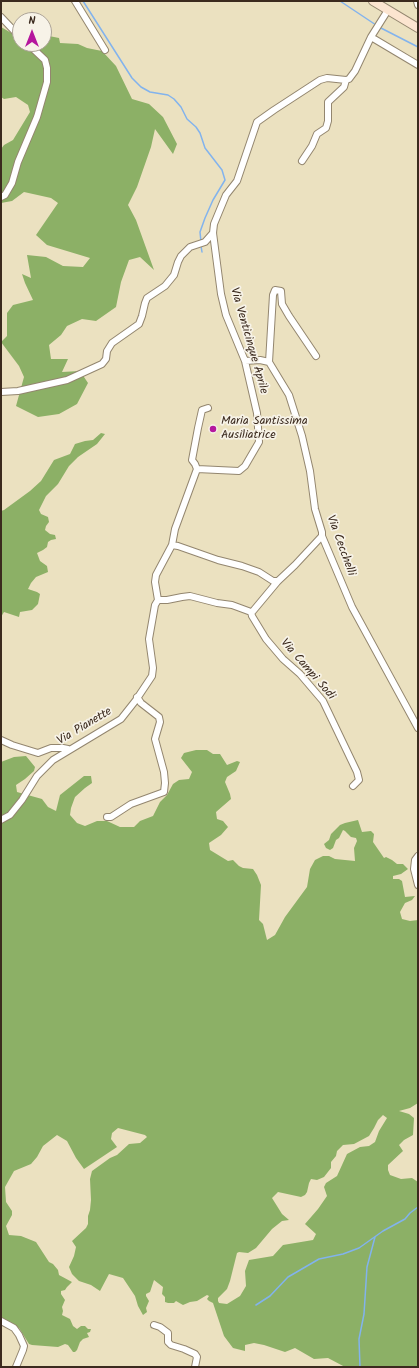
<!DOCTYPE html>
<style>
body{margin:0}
#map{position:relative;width:419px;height:1368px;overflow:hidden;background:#ebe1c0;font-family:Kalam,sans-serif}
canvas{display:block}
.frame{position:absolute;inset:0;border:2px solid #3b2a1e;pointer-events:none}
.north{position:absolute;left:12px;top:12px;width:40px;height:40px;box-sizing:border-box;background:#f7f3e8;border:1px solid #aca397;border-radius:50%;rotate:0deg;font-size:11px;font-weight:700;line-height:16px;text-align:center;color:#3b2a1e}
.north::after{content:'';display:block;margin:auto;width:14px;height:18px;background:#b5179e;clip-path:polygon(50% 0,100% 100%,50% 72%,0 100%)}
</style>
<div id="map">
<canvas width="419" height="1368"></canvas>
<div class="frame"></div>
<div class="north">N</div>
</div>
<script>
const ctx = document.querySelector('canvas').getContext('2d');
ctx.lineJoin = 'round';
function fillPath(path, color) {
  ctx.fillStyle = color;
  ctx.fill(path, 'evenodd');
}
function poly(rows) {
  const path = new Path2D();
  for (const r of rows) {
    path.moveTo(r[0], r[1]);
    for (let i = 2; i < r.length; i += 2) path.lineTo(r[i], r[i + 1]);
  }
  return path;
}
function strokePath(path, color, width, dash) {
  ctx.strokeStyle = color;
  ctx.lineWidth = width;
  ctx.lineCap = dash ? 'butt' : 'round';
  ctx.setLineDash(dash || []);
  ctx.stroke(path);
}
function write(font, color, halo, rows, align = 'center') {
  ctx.font = font + ' Kalam,sans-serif';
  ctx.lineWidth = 3.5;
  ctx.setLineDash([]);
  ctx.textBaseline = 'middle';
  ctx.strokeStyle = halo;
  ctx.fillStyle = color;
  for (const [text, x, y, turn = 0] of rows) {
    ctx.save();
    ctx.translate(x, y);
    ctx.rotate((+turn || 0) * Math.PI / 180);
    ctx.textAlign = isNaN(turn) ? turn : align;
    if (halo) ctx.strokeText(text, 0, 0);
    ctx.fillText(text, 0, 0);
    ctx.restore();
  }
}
fillPath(poly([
 [1,27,20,38,20,44,44,44,44,35,59,38,60,43,78,44,87,48,102,51,116,66,132,99,149,104,163,117,177,144,173,154,155,129,151,147,137,187,128,205,136,220,154,270,140,257,129,260,121,282,116,307,96,321,82,319,67,326,61,335,49,345,51,359,68,359,62,372,80,371,88,383,77,404,59,414,38,417,16,406,24,377,19,366,1,342,7,336,7,313,13,305,33,300,25,283,22,274,31,278,27,255,46,257,63,266,83,267,90,258,47,245,36,235,58,203,51,198,24,192,12,201,1,203,1,149,4,145,13,140,30,112,28,105,16,97,4,99,1,97],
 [101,433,105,434,97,444,78,457,69,466,58,484,46,496,39,510,41,514,48,517,49,522,46,526,45,530,50,534,55,535,56,539,51,540,48,542,47,547,43,550,37,553,40,561,47,566,48,572,36,577,31,583,28,589,37,592,40,594,38,604,32,610,20,612,19,617,4,612,1,617,1,511,4,510,30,491,41,481,54,460,70,454,75,444,85,441,93,440],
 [196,750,207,750,213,754,220,754,227,765,237,761,240,762,236,771,227,777,225,782,230,794,231,799,216,812,217,819,223,821,228,827,221,835,209,843,210,850,228,861,233,860,239,866,243,868,253,869,257,875,261,885,259,920,263,924,267,940,275,935,285,917,307,887,310,869,315,860,323,856,329,856,335,859,355,861,354,848,357,841,356,838,351,837,345,831,343,830,339,838,336,840,333,848,330,850,326,848,324,844,329,840,331,834,340,825,345,823,358,820,362,832,371,831,374,834,373,842,384,858,386,857,392,860,397,864,403,864,408,869,401,874,393,876,393,879,399,879,402,881,405,897,415,896,412,900,405,903,400,912,402,919,410,921,418,920,418,1103,410,1108,399,1111,409,1114,414,1118,413,1135,404,1140,399,1145,403,1151,388,1165,388,1170,390,1175,401,1179,412,1178,418,1182,418,1367,345,1367,328,1358,314,1359,295,1348,285,1352,264,1345,254,1343,245,1345,245,1351,233,1348,224,1336,213,1303,209,1301,207,1299,209,1296,207,1295,197,1301,190,1302,183,1305,176,1301,174,1303,168,1303,165,1302,165,1297,162,1294,163,1287,154,1280,150,1292,146,1294,146,1296,149,1301,146,1308,147,1312,143,1315,138,1306,135,1296,123,1278,109,1274,100,1291,91,1285,79,1281,72,1274,69,1267,74,1256,76,1247,72,1241,86,1228,88,1224,88,1216,90,1210,91,1200,90,1179,92,1171,110,1158,117,1155,129,1144,140,1143,147,1137,145,1135,118,1128,112,1133,111,1139,117,1147,84,1169,76,1158,67,1141,57,1135,43,1146,37,1157,31,1164,14,1171,5,1187,6,1202,12,1211,12,1215,6,1226,9,1235,21,1236,36,1242,49,1262,53,1264,58,1270,59,1275,72,1282,67,1287,65,1290,61,1291,61,1294,65,1300,62,1307,63,1311,62,1315,70,1319,73,1326,77,1329,81,1326,85,1326,88,1329,91,1329,90,1332,87,1333,89,1337,83,1339,80,1342,77,1350,75,1352,73,1352,68,1345,65,1344,58,1347,32,1345,29,1344,19,1328,15,1327,1,1320,1,762,14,757,26,756,35,767,34,771,25,779,16,785,17,792,42,799,48,807,56,811,60,795,84,776,91,776,92,783,85,788,75,797,71,808,70,815,77,823,85,826,97,821,107,821,120,827,134,827,140,821,153,816,160,802,167,795,173,784,179,780,189,779,192,772,181,758,184,753],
 [383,1115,387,1118,379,1131,375,1142,369,1146,360,1147,347,1154,337,1176,326,1183,324,1187,327,1196,318,1209,305,1224,316,1234,313,1240,283,1245,273,1256,249,1260,245,1271,246,1286,240,1296,227,1304,219,1303,218,1301,218,1298,227,1289,230,1281,237,1253,239,1252,248,1253,256,1248,272,1229,282,1221,289,1220,282,1214,272,1198,278,1192,301,1197,305,1195,307,1192,309,1183,311,1179,317,1180,324,1177,331,1168,331,1162,336,1156,337,1151,343,1145,354,1144,369,1136,374,1128,378,1120]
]), '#8cb066');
strokePath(poly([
 [83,1,132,78,141,87,150,92,168,95,174,99,181,107,187,119,196,127,200,133,205,148,222,170,225,180,213,200,205,218,200,232,201,242],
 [340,1,376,25],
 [379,27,418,47],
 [201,246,202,252],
 [256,1305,270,1296,288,1277,295,1273,319,1259,343,1254,359,1248,383,1231,405,1219,410,1213,418,1207],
 [360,1367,359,1339,364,1314,367,1267,375,1237]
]), '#82b3ed', 1.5);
const minor = poly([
 [75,1,105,50],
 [417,1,418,5],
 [1,17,20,37],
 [371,37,418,65],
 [302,161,312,146,317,134,326,128,328,121,328,102,344,87,346,80],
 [1,197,5,195,12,183,18,162,37,117,47,82,47,68,45,60,28,44],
 [245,361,260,360,269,362,289,395,302,436,310,471,315,509,322,532,322,536,352,607,418,728],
 [269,362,273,295,275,290,281,291,282,304,289,316,316,356],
 [1,392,18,391,67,380,102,364,106,359,107,351,112,343,139,324,142,316,145,303,147,298,165,286,174,275,178,262,181,256,190,247,205,242,213,233],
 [197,469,195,464,192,460,198,428,202,410,208,408],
 [172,545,178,546,218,560,242,566,259,572,273,581,278,581],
 [158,600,155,582,156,575,172,545,175,529,197,469,239,471,245,466,259,442,257,413,245,361,226,315,221,294,213,233,214,224,226,195,237,181,257,122,274,110,320,80,327,78,346,80,349,79,355,71,371,37,388,10],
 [251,612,252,616,266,639,283,659,300,674,323,701,357,772,359,780,353,786],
 [1,740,12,745,38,753,51,748,63,748,68,749],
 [107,817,111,817,131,804,164,792,165,783,164,772,155,739,160,722,159,717,141,703,137,697],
 [1,820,10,815,22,800,37,776,53,760,121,719,136,700,152,676,153,668,149,639,155,605,158,600,167,600,182,597,190,596,217,603,232,605,251,612,253,611,278,581,295,565,322,536],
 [418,856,415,860,414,869,418,885],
 [1,1321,14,1328,19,1335,24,1346,23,1350,16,1367],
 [154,1325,160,1327,168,1333,168,1342,171,1345,184,1349,195,1354,197,1357,195,1367]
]);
const secondary = poly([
 [373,1,418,28]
]);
strokePath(minor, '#93866f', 8);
strokePath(secondary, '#93866f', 10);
strokePath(minor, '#fff', 6);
strokePath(secondary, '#fce5d0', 8);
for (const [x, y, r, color] of [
 [213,429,4,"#b5179e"]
]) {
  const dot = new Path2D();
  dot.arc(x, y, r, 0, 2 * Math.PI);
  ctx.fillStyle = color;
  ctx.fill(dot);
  strokePath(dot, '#f7f3e8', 1.5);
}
write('12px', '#3b2a1e', '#f7f3e8', [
 ["Via Venticinque Aprile",248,341,74],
 ["Via Cecchelli",340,546,70],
 ["Via Campi Sodi",307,670,49],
 ["Via Pianette",85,727,-31]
]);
write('12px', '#3b2a1e', '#f7f3e8', [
 ["Maria Santissima",221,422],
 ["Ausiliatrice",221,436]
], 'left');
</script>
